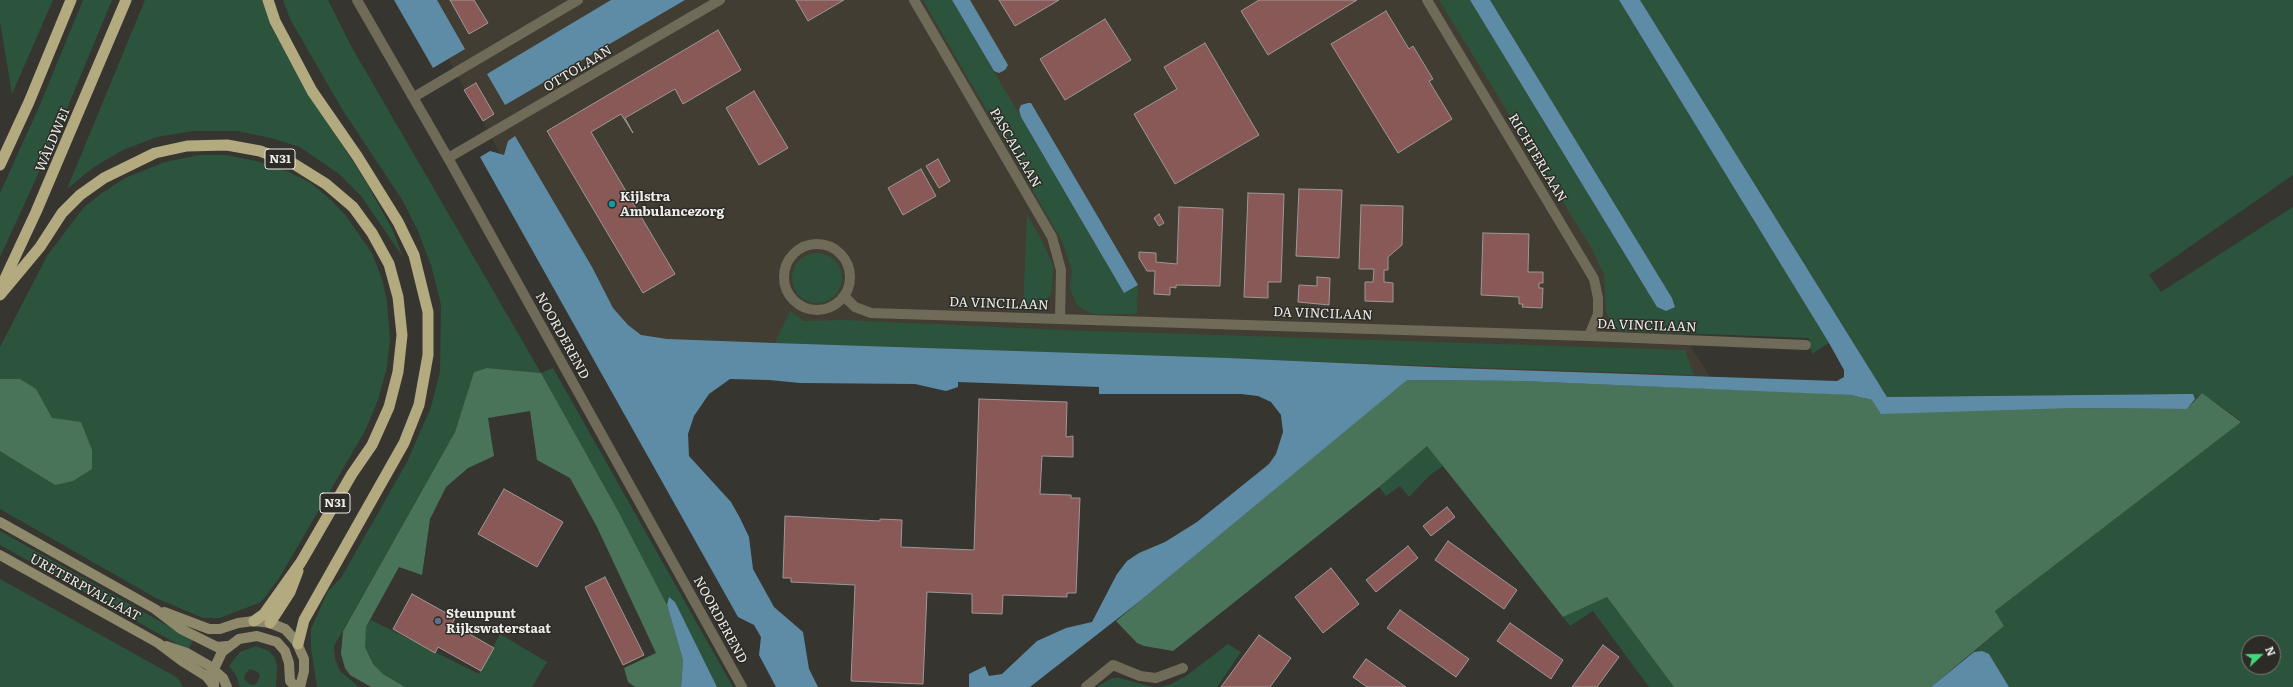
<!DOCTYPE html>
<meta charset="utf-8">
<style>
body{margin:0}
#map{position:relative;width:2293px;height:687px;overflow:hidden;background:#363530;font-family:Literata,serif}
canvas{display:block}
.north{position:absolute;left:2241px;top:635px;width:40px;height:40px;box-sizing:border-box;background:#2c2b26;border:1px solid #7a7974;border-radius:50%;rotate:68deg;font-size:11px;font-weight:700;line-height:16px;text-align:center;color:#eeede9}
.north::after{content:'';display:block;margin:auto;width:14px;height:18px;background:#43d77b;clip-path:polygon(50% 0,100% 100%,50% 72%,0 100%)}
</style>
<div id="map">
<canvas width="2293" height="687"></canvas>
<div class="north">N</div>
</div>
<script>
const ctx = document.querySelector('canvas').getContext('2d');
ctx.lineJoin = 'round';
function fillPath(path, color) {
  ctx.fillStyle = color;
  ctx.fill(path, 'evenodd');
}
function poly(rows) {
  const path = new Path2D();
  for (const r of rows) {
    if (r.length === 3) {
      path.moveTo(r[0] + r[2], r[1]);
      path.arc(r[0], r[1], r[2], 0, 2 * Math.PI);
      continue;
    }
    path.moveTo(r[0], r[1]);
    for (let i = 2; i < r.length; i += 2) path.lineTo(r[i], r[i + 1]);
  }
  return path;
}
function strokePath(path, color, width, dash) {
  ctx.strokeStyle = color;
  ctx.lineWidth = width;
  ctx.lineCap = dash ? 'butt' : 'round';
  ctx.setLineDash(dash || []);
  ctx.stroke(path);
}
function write(font, color, halo, rows, align = 'center') {
  ctx.font = font + ' Literata,serif';
  ctx.lineWidth = 3;
  ctx.setLineDash([]);
  ctx.textBaseline = 'middle';
  ctx.strokeStyle = halo;
  ctx.fillStyle = color;
  for (const [text, x, y, turn = 0] of rows) {
    ctx.save();
    ctx.translate(x, y);
    ctx.rotate((+turn || 0) * Math.PI / 180);
    ctx.textAlign = isNaN(turn) ? turn : align;
    if (halo) ctx.strokeText(text, 0, 0);
    ctx.fillText(text, 0, 0);
    ctx.restore();
  }
}
fillPath(poly([
 [416,0,1480,0,1714,384,609,352]
]), '#413d32');
fillPath(poly([
 [0,0,53,0,12,94,0,22],
 [83,0,112,0,56,135,0,257,0,193,39,107],
 [145,0,263,0,330,126,366,182,392,229,403,257,361,196,339,174,300,147,271,138,237,131,193,131,157,137,123,150,94,167,67,189],
 [283,0,328,0,351,46,541,373,553,368,733,687,717,687,675,602,669,597,667,605,617,509,541,373,487,368,474,372,455,432,334,646,335,659,340,671,359,687,317,687,311,648,311,629,328,591,341,578,407,462,431,407,440,371,441,305,431,265,417,229,403,201,342,109,290,19],
 [923,0,952,0,1124,293,1138,285,1137,314,1093,314,1084,310,1076,304,1070,288,1072,270,1062,241],
 [1439,0,1470,0,1657,307,1666,311,1675,307,1672,298,1490,0,1619,0,1829,343,1812,354,1809,338,1622,331,1611,324,1606,312,1604,274,1592,249],
 [1640,0,2293,0,2293,175,2149,275,2161,292,2293,207,2293,687,2009,687,1989,654,1982,651,1974,652,2004,626,1995,611,2241,421,2202,393,2195,399,2193,394,2186,394,1887,397],
 [2249,643,2273,643,2273,667,2249,667],
 [199,155,227,155,256,161,289,172,311,183,331,200,346,216,372,253,383,282,387,302,390,339,387,367,378,400,365,431,278,580,261,602,220,618,203,618,156,598,0,509,0,347,47,256,84,207,102,193,125,178,165,162],
 [1027,214,1041,239,1053,266,1052,291,1046,303,1035,310,1023,310],
 [817,278,25],
 [790,311,804,321,845,320,1061,330,1685,350,1694,375,775,343],
 [1427,445,1443,466,1430,475,1409,497,1400,486,1386,496,1379,487],
 [0,531,193,640,188,650,0,545],
 [0,579,178,678,183,687,0,687],
 [1607,597,1674,687,1649,687,1593,611,1570,626,1563,617],
 [371,620,479,674,500,634,547,662,532,687,405,687,383,674,373,664,365,647,365,638,366,627],
 [1228,644,1241,652,1217,687,1157,687,1169,685,1186,676],
 [256,646,269,651,275,658,277,667,276,687,240,687,236,675,229,666,240,652],
 [250,669,258,672,260,675,257,683,254,685,249,684,244,679,245,674],
 [1112,678,1119,678,1153,687,1097,687]
]), '#2c543d');
fillPath(poly([
 [487,368,541,373,617,509,667,605,683,660,681,687,635,687,628,682,624,668,656,653,597,527,570,478,537,460,530,411,488,418,494,456,468,468,446,487,430,519,422,575,399,567,366,627,365,647,373,664,383,674,405,687,371,687,350,675,345,668,341,654,343,631,455,432,474,372],
 [0,379,20,379,36,389,52,418,81,422,92,450,92,469,73,481,55,485,0,451],
 [1406,380,1521,381,1819,393,1851,395,1872,400,2071,408,2187,409,2202,393,2241,422,1995,611,2004,626,1931,687,1674,687,1607,597,1563,617,1427,446,1379,487,1173,651,1144,646,1137,643,1116,621]
]), '#49745a');
fillPath(poly([
 [394,0,437,0,465,49,433,68],
 [611,0,685,0,505,105,487,74],
 [952,0,970,0,1008,65,1005,70,999,73,994,71],
 [1470,0,1490,0,1672,298,1675,307,1666,311,1657,307],
 [1619,0,1640,0,1887,397,2186,394,2193,394,2195,399,2187,409,2071,408,1881,414,1872,400,1851,395,1521,381,1407,380,1140,601,1030,687,969,687,969,674,985,666,989,676,1002,674,1037,641,1066,628,1092,622,1117,574,1127,561,1139,553,1165,542,1197,522,1269,464,1276,454,1283,432,1281,415,1271,402,1258,396,1241,394,1099,394,1099,387,958,382,958,387,946,391,915,384,800,383,769,380,730,379,709,394,694,416,688,434,689,456,731,502,740,518,749,537,753,569,774,607,803,632,809,669,818,687,776,687,759,655,761,637,754,625,738,617,480,157,490,151,504,155,508,141,515,136,592,267,613,308,628,325,641,335,667,339,775,343,1227,358,1453,368,1837,381,1844,377,1844,370,1829,343],
 [1028,103,1031,103,1138,285,1124,293,1021,117,1019,110,1021,105],
 [669,597,675,602,717,687,681,687,683,660,667,605],
 [1982,651,1989,654,2009,687,1931,687,1974,652]
]), '#5e8ca6');
const building = poly([
 [450,0,474,0,488,23,469,34,450,0],
 [796,0,844,0,808,21,796,0],
 [999,0,1059,0,1015,26,999,0],
 [1259,0,1357,0,1268,55,1241,11,1259,0],
 [1386,11,1409,49,1413,46,1433,79,1429,81,1452,119,1398,153,1331,44,1386,11],
 [1105,19,1131,60,1065,100,1040,59,1105,19],
 [718,30,741,70,683,104,675,89,625,118,633,133,621,114,591,132,675,274,643,293,547,131,718,30],
 [1205,43,1259,135,1175,184,1134,114,1177,89,1164,67,1205,43],
 [476,83,494,114,483,121,464,90,476,83],
 [754,91,788,148,759,165,726,108,754,91],
 [938,159,950,181,939,188,926,166,938,159],
 [921,169,936,196,903,215,888,188,921,169],
 [1299,189,1342,190,1339,258,1296,256,1299,189],
 [1248,193,1284,194,1281,282,1268,282,1268,298,1244,297,1248,193],
 [1361,205,1403,206,1402,245,1388,257,1388,270,1384,270,1384,282,1393,283,1393,302,1365,301,1365,282,1373,282,1374,269,1359,269,1361,205],
 [1179,207,1223,209,1220,286,1176,285,1176,288,1170,287,1170,295,1154,294,1155,271,1147,271,1139,258,1139,252,1156,253,1156,262,1177,264,1179,207],
 [1159,214,1164,223,1159,226,1154,218,1159,214],
 [1483,233,1529,234,1528,272,1543,272,1543,283,1539,283,1539,288,1543,288,1542,308,1522,307,1523,304,1519,304,1519,297,1481,295,1483,233],
 [1317,277,1330,278,1329,305,1298,302,1299,285,1317,286,1317,277],
 [979,399,1067,402,1066,437,1073,436,1073,457,1042,456,1040,494,1071,495,1071,498,1080,498,1076,593,1067,593,1067,597,1003,595,1002,614,972,613,972,594,927,592,923,684,851,681,855,585,791,582,791,578,783,578,785,516,880,521,880,519,902,520,901,547,974,550,979,399],
 [504,489,563,522,537,567,478,534,504,489],
 [1447,507,1455,517,1431,536,1423,526,1447,507],
 [1448,541,1517,590,1504,609,1435,560,1448,541],
 [1408,546,1418,558,1376,592,1366,580,1408,546],
 [1331,568,1359,604,1323,633,1295,597,1331,568],
 [605,577,644,655,623,665,585,587,605,577],
 [412,594,455,618,452,624,494,648,481,671,438,647,435,653,393,629,412,594],
 [1400,610,1469,659,1456,677,1387,628,1400,610],
 [1510,623,1563,660,1551,679,1497,641,1510,623],
 [1259,635,1291,658,1270,687,1221,687,1259,635],
 [1603,645,1619,657,1597,687,1572,687,1603,645],
 [1366,659,1406,687,1367,687,1353,677,1366,659]
]);
fillPath(building, '#895957');
strokePath(building, '#9f9797', 1);
strokePath(poly([
 [914,0,1052,237,1061,270,1060,319],
 [1427,0,1594,279,1598,298,1598,314,1589,336],
 [414,97,578,0],
 [448,158,720,0],
 [817,277,33],
 [845,297,855,307,871,313,1589,336,1806,345],
 [1086,687,1113,665,1140,676,1156,678,1183,668]
]), '#6f6b58', 10);
strokePath(poly([
 [357,0,448,158,742,687]
]), '#6f6b58', 10);
strokePath(poly([
 [0,522,155,609,181,629,217,647,227,646],
 [0,555,158,643,182,661,206,676,214,686],
 [164,612,209,629,220,629,238,623,254,621,270,623,285,629,296,641,304,659,304,671,300,687],
 [166,646,187,653,208,665,223,678,227,687],
 [214,687,214,669,222,652,239,639,257,636,277,642,285,651,289,663,290,681,296,687]
]), '#8f896b', 10);
strokePath(poly([
 [268,0,275,21,312,91,357,156,398,222,414,255,428,312,428,355,419,405,404,443,304,620,298,644],
 [0,165,29,102,71,0],
 [1,287,36,212,126,0],
 [0,295,40,247,62,213,80,195,104,178,155,153,187,146,227,145,260,151,294,164,326,184,353,207,372,233,389,264,398,297,402,335,398,372,389,407,372,445,352,474,301,562,264,614,254,621],
 [270,623,290,592,298,571]
]), '#b3aa80', 11);
for (const [x, y, r, color] of [
 [612,204,4,"#0f9aa8"],
 [438,621,4,"#5c6f8a"]
]) {
  const dot = new Path2D();
  dot.arc(x, y, r, 0, 2 * Math.PI);
  ctx.fillStyle = color;
  ctx.fill(dot);
  strokePath(dot, '#2c2b26', 1.5);
}
for (const [x, y, w] of [
 [280,159,30],
 [335,503,30]
]) {
  const box = new Path2D();
  box.roundRect(x - w / 2, y - 10, w, 20, 3);
  ctx.fillStyle = '#2c2b26';
  ctx.fill(box);
  strokePath(box, '#eeede9', 1);
}
write('bold 12px', '#eeede9', null, [
 ["N31",280,159],
 ["N31",335,503]
]);
write('13px', '#eeede9', '#2c2b26', [
 ["OTTOLAAN",578,69,-31],
 ["WÂLDWEI",53,140,-67],
 ["PASCALLAAN",1015,148,60],
 ["RICHTERLAAN",1537,158,59],
 ["DA VINCILAAN",999,304,2],
 ["DA VINCILAAN",1323,314,2],
 ["DA VINCILAAN",1647,326,2],
 ["NOORDEREND",562,336,61],
 ["URETERPVALLAAT",85,588,29],
 ["NOORDEREND",720,620,61]
]);
write('bold 13px', '#eeede9', '#2c2b26', [
 ["Kijlstra",620,197],
 ["Ambulancezorg",620,212],
 ["Steunpunt",446,614],
 ["Rijkswaterstaat",446,629]
], 'left');
</script>
